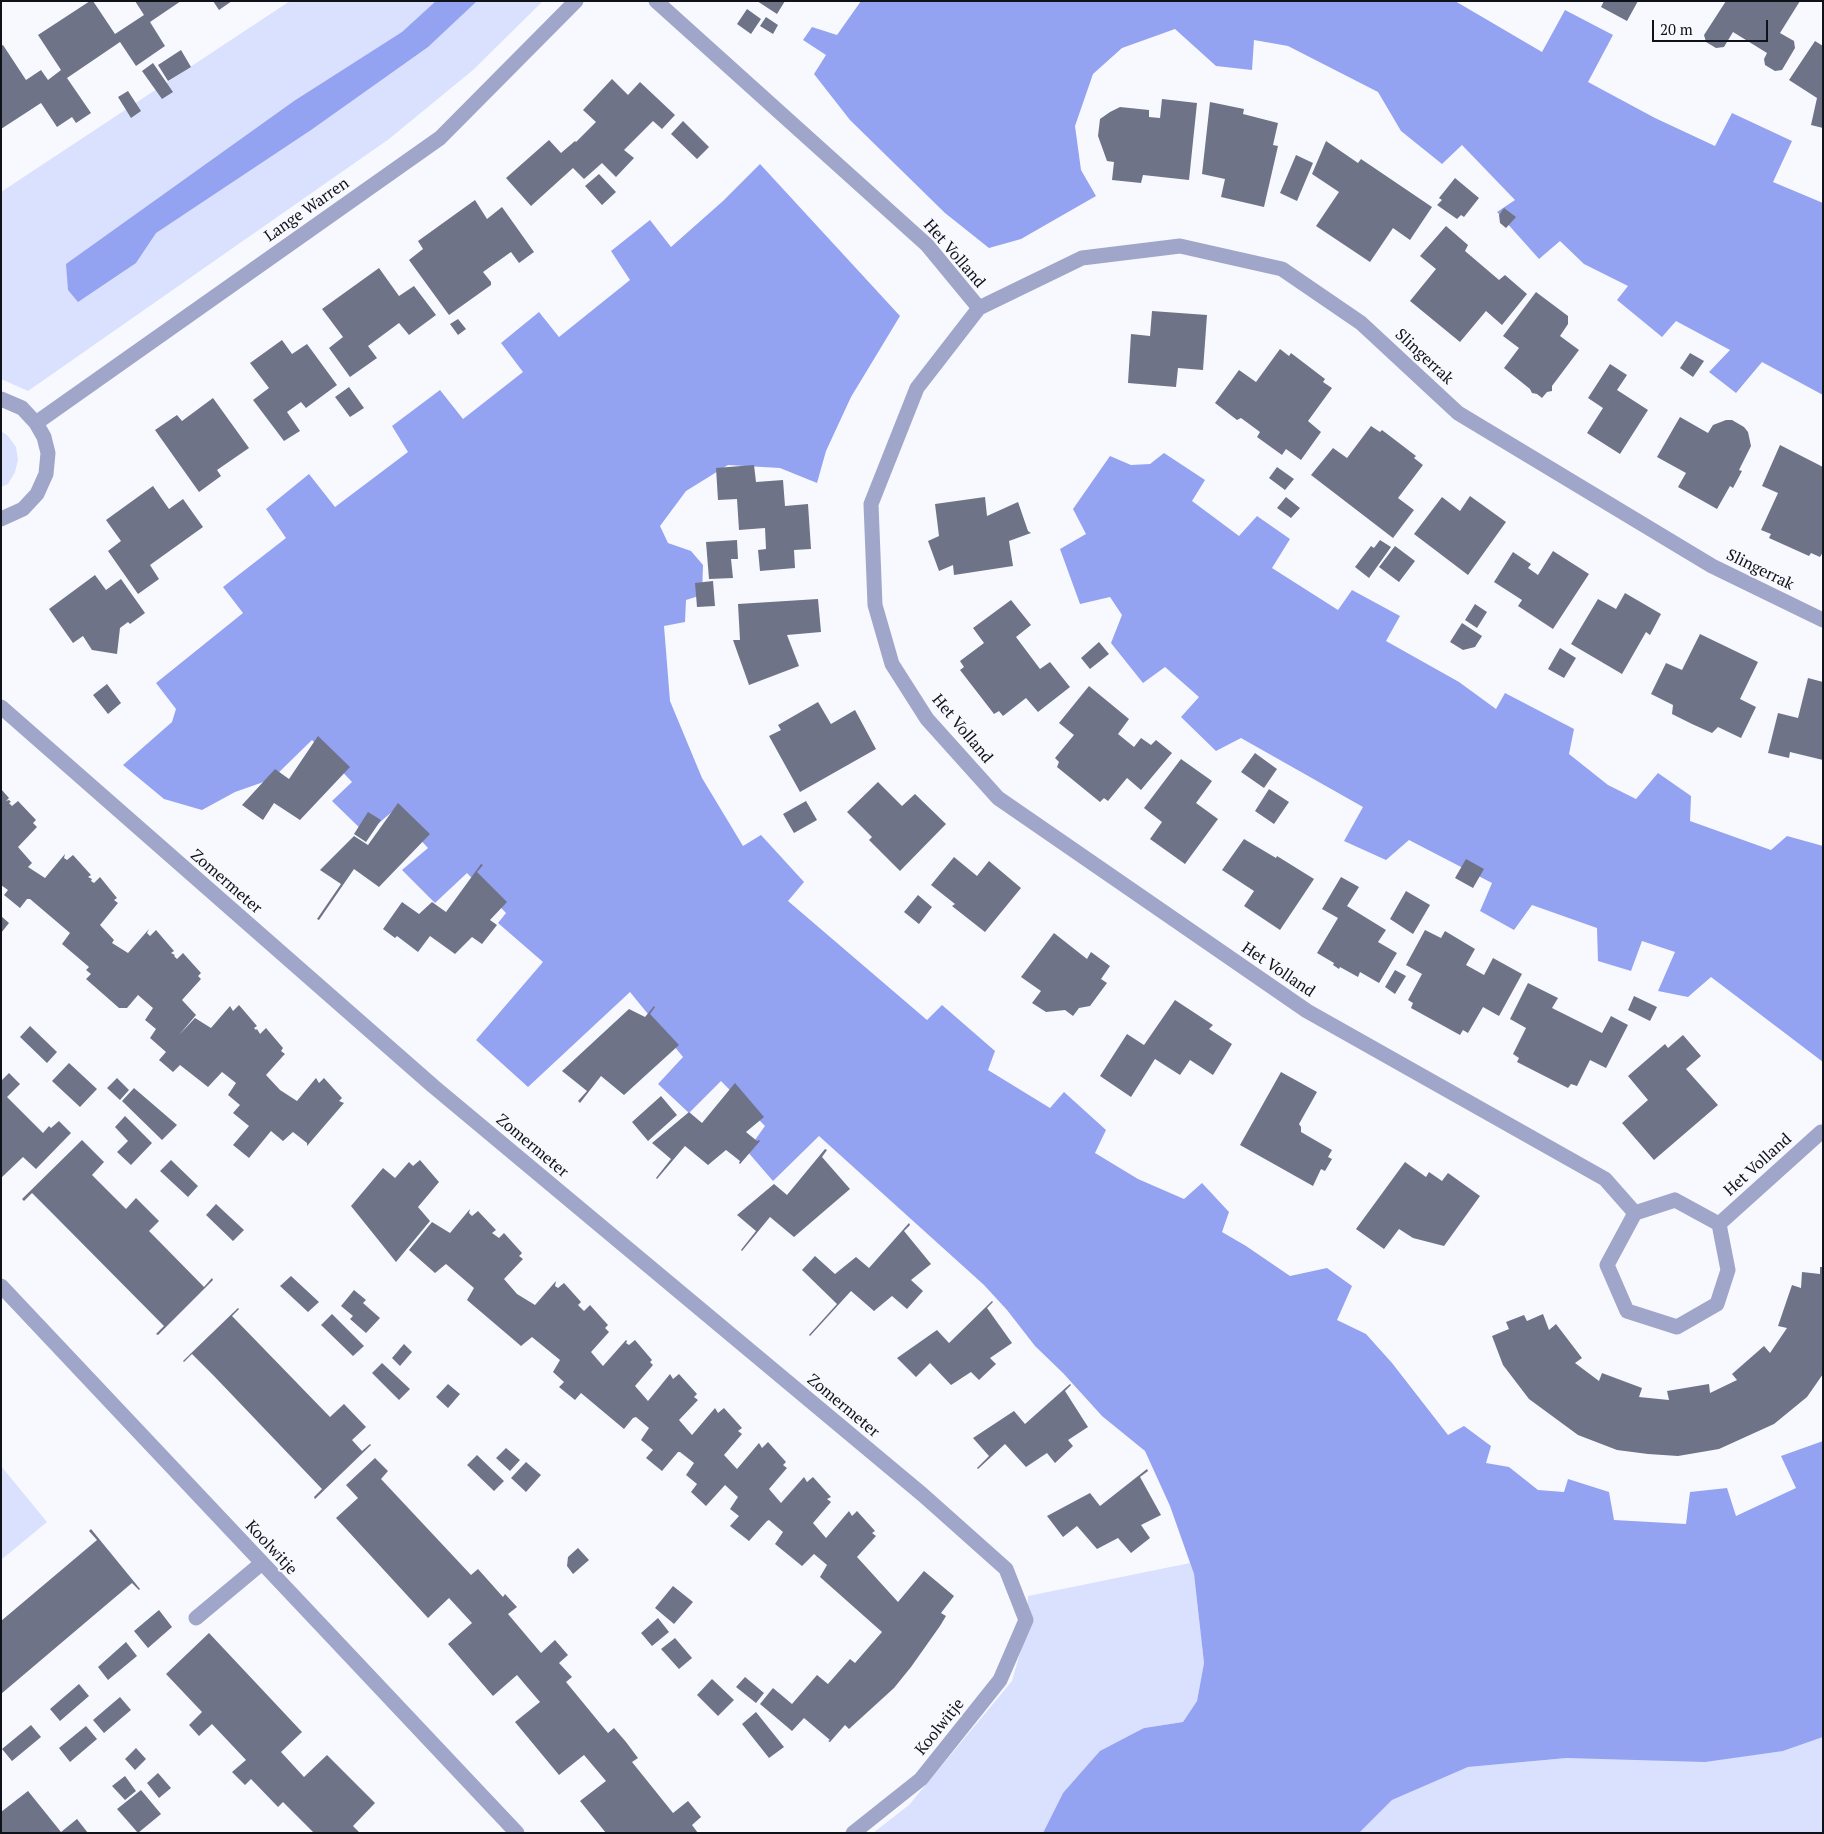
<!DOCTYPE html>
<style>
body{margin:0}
#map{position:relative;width:1824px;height:1834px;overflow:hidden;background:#f8f9fe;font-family:"PT Serif",serif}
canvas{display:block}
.frame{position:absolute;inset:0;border:2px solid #10121a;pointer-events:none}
.scale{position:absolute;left:1652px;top:20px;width:116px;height:22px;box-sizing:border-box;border:2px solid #10121a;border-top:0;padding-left:6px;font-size:15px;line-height:18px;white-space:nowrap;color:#10121a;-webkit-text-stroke:4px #f8f9fe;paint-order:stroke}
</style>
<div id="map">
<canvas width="1824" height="1834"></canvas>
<div class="frame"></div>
<div class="scale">20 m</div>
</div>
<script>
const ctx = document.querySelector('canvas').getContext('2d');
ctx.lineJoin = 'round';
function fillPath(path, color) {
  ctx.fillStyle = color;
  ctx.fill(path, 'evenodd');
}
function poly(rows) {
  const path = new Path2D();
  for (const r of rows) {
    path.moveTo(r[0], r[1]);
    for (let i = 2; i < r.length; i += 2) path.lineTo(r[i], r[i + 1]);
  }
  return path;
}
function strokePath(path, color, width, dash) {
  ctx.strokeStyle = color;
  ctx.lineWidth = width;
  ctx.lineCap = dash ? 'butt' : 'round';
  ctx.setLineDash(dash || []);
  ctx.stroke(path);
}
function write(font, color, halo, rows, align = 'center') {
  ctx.font = font + ' "PT Serif",serif';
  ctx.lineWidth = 4.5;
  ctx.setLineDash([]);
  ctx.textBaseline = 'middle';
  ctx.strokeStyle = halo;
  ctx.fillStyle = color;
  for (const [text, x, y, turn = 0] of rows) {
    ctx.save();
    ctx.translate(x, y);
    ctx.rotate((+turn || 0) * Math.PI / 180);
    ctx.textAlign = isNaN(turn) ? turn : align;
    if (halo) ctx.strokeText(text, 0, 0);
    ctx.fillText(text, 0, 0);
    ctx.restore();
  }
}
fillPath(poly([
 [290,1,543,1,473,70,389,139,28,391,1,379,1,192],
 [1,431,8,436,16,447,18,460,15,472,8,484,1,487],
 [1,1466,47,1522,1,1560],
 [1190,1563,1194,1574,1204,1663,1197,1701,1183,1722,1144,1728,1063,1793,1043,1833,873,1833,909,1805,1012,1681,1026,1632,1028,1596],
 [1823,1737,1823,1833,1359,1833,1392,1800,1468,1767,1567,1758,1783,1751]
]), '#dae1fe');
fillPath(poly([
 [436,1,477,1,428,47,311,130,156,233,136,263,78,302,68,290,66,264,294,101,402,32],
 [861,1,1455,1,1542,52,1565,10,1613,35,1588,82,1655,118,1715,146,1732,113,1792,141,1773,182,1823,203,1823,395,1762,362,1736,393,1709,372,1730,350,1676,321,1662,337,1617,300,1628,286,1584,264,1560,241,1539,259,1497,212,1515,200,1462,145,1442,164,1401,131,1378,92,1288,46,1254,40,1252,70,1216,66,1175,29,1122,48,1093,74,1075,126,1081,170,1096,196,1021,239,989,248,945,213,850,120,814,74,826,55,803,40,812,27,837,35],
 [760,164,900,316,851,397,826,451,817,483,780,468,728,465,686,491,660,526,668,543,691,551,703,565,702,595,686,600,685,622,664,626,670,701,702,778,743,846,761,835,804,882,788,901,927,1020,942,1005,995,1051,988,1070,1050,1108,1064,1092,1106,1130,1095,1153,1138,1179,1184,1199,1202,1183,1229,1212,1222,1232,1246,1246,1290,1276,1327,1268,1352,1286,1337,1320,1366,1334,1392,1363,1448,1435,1464,1426,1491,1446,1486,1463,1509,1467,1538,1490,1564,1492,1568,1479,1609,1492,1614,1520,1686,1524,1690,1492,1727,1488,1736,1516,1796,1488,1781,1456,1823,1441,1823,1737,1783,1751,1705,1762,1567,1758,1468,1767,1392,1800,1359,1833,1043,1833,1063,1793,1100,1751,1144,1728,1183,1722,1197,1701,1204,1663,1194,1574,1170,1506,1145,1451,1102,1416,1063,1373,1035,1346,1007,1310,984,1285,819,1136,773,1181,747,1151,765,1126,721,1081,689,1113,658,1084,683,1057,630,992,528,1087,476,1040,543,962,498,923,506,913,467,873,435,903,402,870,428,848,393,811,366,834,332,801,352,782,312,740,272,779,235,792,202,810,164,799,123,765,172,722,176,709,156,683,243,613,223,587,286,538,266,509,309,474,335,507,408,452,392,426,440,390,463,419,523,372,501,343,539,312,559,337,630,280,611,251,650,220,671,247,723,201],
 [1164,453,1205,480,1192,501,1239,536,1257,516,1290,539,1272,568,1338,610,1352,590,1400,616,1386,641,1459,682,1496,709,1505,693,1574,729,1569,754,1608,785,1636,799,1658,773,1691,796,1690,821,1771,850,1787,836,1823,846,1823,1062,1711,977,1688,997,1658,991,1675,952,1642,941,1631,971,1598,961,1597,928,1532,905,1514,930,1480,911,1492,883,1409,840,1386,860,1344,841,1363,807,1241,738,1216,751,1181,717,1199,697,1165,667,1143,683,1111,643,1122,615,1110,597,1080,604,1060,549,1086,534,1073,509,1110,456,1131,465,1150,464]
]), '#94a2f2');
fillPath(poly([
 [90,1,93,1,115,34,144,15,135,1,181,1,150,22,165,46,136,66,120,42,67,78,91,113,76,123,72,117,57,127,41,103,1,129,1,46,3,45,26,80,41,70,48,80,61,70,38,35],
 [213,1,232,1,219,10],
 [757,1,785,1,777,14],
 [1604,1,1638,1,1627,21,1601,7],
 [1726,1,1800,1,1780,33,1794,41,1795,48,1782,70,1775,71,1765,65,1764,59,1767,53,1733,32,1724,47,1716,48,1706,42,1704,35],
 [747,9,761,19,751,34,737,24],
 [766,17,778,25,773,34,760,26],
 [1815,41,1823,46,1823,128,1811,125,1817,98,1789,80],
 [181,50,191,67,168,81,158,65],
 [153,63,173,92,162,99,142,71],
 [612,79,628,95,640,82,675,115,662,129,653,121,624,150,634,158,616,177,602,163,584,179,573,168,531,206,506,178,549,140,561,153,575,141,576,142,596,122,583,110],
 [128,91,141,111,131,118,118,97],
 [1162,99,1197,103,1189,180,1143,175,1141,183,1112,180,1114,162,1107,161,1098,136,1100,119,1110,112,1120,107,1149,110,1149,117,1160,118],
 [1210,102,1244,109,1243,114,1278,123,1273,145,1278,146,1264,207,1221,197,1225,179,1202,174],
 [683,121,709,147,697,159,671,134],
 [1326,141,1358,163,1361,159,1432,207,1410,240,1393,228,1370,262,1316,226,1339,192,1312,174],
 [1296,155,1313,163,1297,201,1280,193],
 [599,174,616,192,602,205,585,186],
 [1455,178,1479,198,1464,217,1461,215,1457,219,1437,205,1442,200,1439,198],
 [475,200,487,219,502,207,534,252,519,263,511,252,483,272,491,282,491,285,449,315,409,260,423,249,418,241],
 [1504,208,1516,217,1506,228,1500,223,1499,215],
 [1446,226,1468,245,1465,251,1499,280,1505,275,1527,294,1502,325,1486,311,1460,342,1410,301,1436,269,1420,256],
 [379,268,399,296,414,286,436,315,409,335,399,323,368,346,377,358,350,377,329,348,343,337,322,309],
 [1536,292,1568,316,1568,324,1560,336,1579,350,1552,386,1552,391,1547,392,1542,398,1537,394,1532,393,1530,389,1504,368,1519,348,1503,336],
 [1152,311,1207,315,1203,370,1178,368,1176,387,1128,383,1131,334,1150,336],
 [458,319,466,329,458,335,450,324],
 [282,340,292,354,307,344,337,385,306,408,301,402,287,412,300,431,284,441,253,400,269,388,250,363],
 [1280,349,1289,356,1291,353,1325,379,1323,382,1332,388,1308,421,1321,432,1301,460,1286,449,1282,455,1257,437,1260,432,1241,418,1237,420,1215,403,1239,370,1256,382],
 [1690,353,1704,361,1693,377,1680,368],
 [1610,364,1627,375,1617,390,1648,410,1620,454,1587,433,1603,408,1588,398],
 [349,387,364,408,350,417,335,397],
 [213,398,249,448,217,470,221,476,199,492,155,430,177,415,182,421],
 [1680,417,1708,433,1713,425,1726,420,1732,420,1744,427,1748,432,1751,446,1739,470,1742,471,1733,488,1730,486,1717,509,1678,487,1686,473,1657,457],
 [1371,426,1380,432,1382,430,1416,456,1414,458,1423,465,1398,498,1414,510,1393,538,1311,475,1333,448,1347,458],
 [1780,445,1823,467,1823,552,1820,557,1811,553,1809,556,1769,538,1771,534,1761,530,1778,493,1762,486],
 [754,465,756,482,783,480,785,506,808,504,811,549,794,550,795,568,760,571,758,550,766,549,765,528,739,530,737,499,718,500,716,468],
 [1277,467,1294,479,1285,490,1269,478],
 [153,486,169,509,183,499,203,527,150,565,159,579,138,594,108,551,121,541,106,520],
 [1470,496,1506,522,1468,575,1414,534,1442,497,1460,511],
 [985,497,987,516,1018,502,1028,531,1031,533,1009,541,1013,566,954,575,953,565,939,571,928,541,939,536,935,504],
 [1286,497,1300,508,1291,518,1277,508],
 [737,540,738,559,731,559,733,578,709,579,706,542],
 [1380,540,1391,547,1369,578,1355,567,1371,546,1374,548],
 [1395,546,1415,561,1399,582,1379,567],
 [1553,551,1589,574,1553,629,1518,606,1522,600,1494,582,1513,552,1531,564,1528,568,1538,575],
 [95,575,106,590,121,579,145,613,130,624,128,622,120,628,117,654,92,650,83,636,73,643,49,609],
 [713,581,715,606,697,607,695,583],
 [1625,593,1661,614,1650,635,1646,632,1622,674,1571,644,1598,599,1616,609],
 [818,599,821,632,787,635,799,666,749,685,733,640,740,640,738,604],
 [1011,600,1031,625,1016,637,1040,669,1050,662,1070,687,1038,712,1026,698,1003,716,999,711,994,714,960,670,964,667,960,661,984,643,973,628],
 [1475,604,1487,612,1477,628,1465,620],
 [1462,623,1482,636,1475,647,1463,650,1450,642],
 [1700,634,1758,662,1740,699,1756,707,1741,738,1718,727,1712,733,1692,724,1672,714,1673,705,1651,694,1666,663,1682,670],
 [1099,642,1109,654,1090,669,1081,658],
 [1560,648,1576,658,1564,678,1548,669],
 [1808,678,1823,682,1823,760,1790,752,1789,758,1768,753,1778,713,1798,718],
 [107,684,121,703,108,714,93,695],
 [1089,686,1129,719,1118,734,1134,747,1141,738,1151,745,1156,740,1172,753,1141,790,1127,778,1108,801,1104,798,1100,802,1057,767,1059,762,1055,758,1074,735,1059,723],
 [818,702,831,724,855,710,876,749,800,792,769,736,781,730,778,725],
 [318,736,350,767,300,820,274,803,263,820,242,805,275,769,289,779],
 [1255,753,1277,769,1264,788,1241,772],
 [1181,759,1212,781,1196,803,1218,819,1185,864,1150,839,1162,822,1144,808],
 [878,782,902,806,915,794,946,824,900,871,869,840,872,837,847,812],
 [1,789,9,798,6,801,9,800,11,802,9,803,12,806,18,801,36,820,33,823,37,827,18,847,32,863,28,867,45,878,65,854,64,858,67,860,73,855,91,875,88,877,92,879,91,881,94,883,100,877,117,898,114,900,118,903,100,925,114,940,112,943,128,953,149,929,147,933,150,936,156,930,174,951,171,953,175,955,174,956,177,959,183,953,201,973,198,976,201,979,182,1000,196,1015,179,1035,195,1018,211,1028,230,1006,233,1011,239,1005,257,1026,254,1028,256,1030,257,1029,260,1034,266,1028,283,1048,281,1051,285,1054,283,1056,266,1075,280,1090,297,1101,316,1078,319,1083,324,1078,342,1098,339,1101,344,1103,307,1146,307,1143,293,1132,283,1141,271,1131,249,1158,233,1145,249,1126,233,1113,240,1105,228,1095,236,1083,222,1072,208,1087,180,1065,173,1072,159,1060,166,1052,150,1038,156,1029,145,1020,153,1008,138,995,127,1008,119,1008,86,979,91,974,86,970,89,967,62,944,70,933,30,899,27,899,20,908,4,895,8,890,1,885],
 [1269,789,1289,802,1274,824,1255,811],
 [806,801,817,820,794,833,783,814],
 [398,803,430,834,379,887,354,869,319,920,317,919,341,884,320,870,354,836,368,845],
 [368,812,381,820,366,842,354,834],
 [1244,839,1276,858,1277,856,1314,879,1280,930,1244,906,1254,891,1222,870],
 [954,857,977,876,989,861,1021,888,985,932,952,906,955,904,931,885],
 [1466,859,1484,869,1473,888,1455,878],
 [481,864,483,865,477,872,507,902,490,920,497,925,482,944,472,937,455,954,430,936,418,952,397,936,395,938,383,929,402,902,419,914,432,902,446,912],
 [1341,877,1359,887,1347,906,1386,930,1378,942,1397,953,1379,983,1360,972,1358,977,1340,967,1339,969,1333,965,1334,963,1317,953,1338,918,1322,909],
 [1406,891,1430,905,1413,934,1390,919],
 [918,895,932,907,919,924,904,912],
 [1,916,9,923,1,933],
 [1425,930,1441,938,1445,931,1475,949,1466,965,1484,975,1493,958,1522,974,1499,1016,1483,1007,1468,1033,1463,1030,1460,1035,1411,1008,1413,1003,1408,1000,1422,974,1406,965],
 [1054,933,1087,959,1091,952,1110,966,1101,979,1107,983,1090,1006,1079,1008,1073,1016,1065,1010,1046,1012,1032,1003,1041,991,1021,977],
 [1395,970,1406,976,1395,994,1385,987],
 [1528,983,1558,998,1552,1008,1602,1033,1611,1016,1628,1025,1606,1068,1590,1060,1577,1086,1571,1084,1568,1088,1517,1062,1519,1058,1513,1054,1526,1028,1510,1019],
 [1634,996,1657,1007,1650,1021,1628,1010],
 [1175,1000,1213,1025,1209,1029,1232,1044,1213,1075,1190,1060,1180,1075,1155,1059,1131,1097,1100,1076,1127,1034,1144,1045],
 [654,1006,655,1007,650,1014,679,1045,624,1095,601,1076,580,1103,578,1101,587,1091,562,1071,629,1009,645,1017],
 [30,1026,57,1052,47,1063,20,1037],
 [1683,1035,1701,1056,1686,1069,1718,1105,1654,1160,1622,1123,1648,1100,1628,1076,1665,1044,1668,1048],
 [69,1063,97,1089,80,1107,52,1081],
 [1281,1072,1317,1092,1299,1124,1301,1127,1301,1132,1332,1150,1328,1157,1332,1159,1325,1171,1321,1169,1313,1186,1240,1145],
 [9,1073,20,1084,7,1097,43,1133,49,1126,51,1128,59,1121,71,1133,36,1169,23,1157,1,1178,1,1081],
 [117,1078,129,1090,120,1100,107,1088],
 [735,1083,764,1117,746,1132,757,1141,759,1140,760,1141,740,1164,739,1163,740,1161,726,1150,708,1165,685,1146,657,1179,656,1178,671,1159,652,1143,689,1112,702,1123],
 [134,1088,177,1125,162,1140,122,1101],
 [661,1096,677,1115,648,1141,632,1122],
 [125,1116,152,1143,131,1165,117,1152,128,1141,115,1127],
 [82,1140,104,1162,92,1175,126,1209,136,1198,159,1221,149,1231,204,1287,212,1278,213,1280,158,1335,156,1334,164,1326,54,1215,32,1193,24,1201,22,1199],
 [825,1149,827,1150,822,1157,850,1189,794,1237,770,1217,742,1251,741,1250,756,1231,737,1215,774,1184,787,1195],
 [171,1160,198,1186,188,1197,160,1171],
 [420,1160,439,1182,418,1207,430,1221,396,1262,351,1206,383,1168,395,1178,409,1162,413,1166],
 [1405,1162,1426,1177,1429,1172,1442,1181,1448,1173,1480,1196,1444,1246,1413,1238,1399,1229,1384,1249,1356,1229],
 [216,1204,244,1230,233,1241,206,1215],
 [470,1209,469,1213,472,1216,478,1211,496,1230,492,1233,499,1238,504,1233,522,1253,519,1256,523,1259,504,1279,517,1294,535,1305,556,1281,555,1286,558,1288,564,1283,581,1302,578,1305,584,1311,590,1305,608,1325,605,1328,609,1332,591,1352,603,1366,626,1340,627,1341,626,1343,629,1345,635,1340,652,1360,650,1362,653,1365,635,1386,648,1401,670,1374,673,1379,679,1374,697,1394,694,1397,698,1400,679,1420,692,1435,715,1408,718,1413,724,1408,742,1428,738,1431,742,1434,724,1455,737,1469,759,1443,762,1448,768,1442,786,1462,783,1465,787,1468,769,1489,781,1503,804,1477,807,1482,813,1477,831,1497,827,1499,831,1502,813,1523,826,1538,849,1511,852,1516,857,1511,875,1531,872,1533,876,1536,857,1557,898,1602,924,1571,954,1596,941,1613,946,1616,940,1626,911,1667,894,1688,849,1729,845,1725,830,1742,828,1741,830,1740,804,1718,792,1731,760,1704,773,1688,792,1704,817,1675,828,1684,850,1659,855,1663,882,1632,820,1577,827,1565,814,1554,802,1566,775,1544,783,1532,769,1520,767,1521,749,1541,730,1526,739,1516,730,1509,738,1497,725,1485,706,1506,691,1492,697,1484,686,1475,694,1463,680,1452,678,1452,662,1471,646,1458,653,1450,641,1440,649,1428,636,1417,633,1418,624,1429,581,1393,575,1400,559,1387,564,1382,553,1372,560,1360,532,1337,521,1346,467,1300,474,1288,446,1264,435,1273,409,1250,432,1222,450,1233],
 [909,1223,910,1225,904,1231,931,1264,911,1280,923,1291,907,1309,892,1296,874,1311,851,1291,810,1336,809,1335,837,1304,802,1270,815,1256,835,1274,856,1257,869,1268],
 [1820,1267,1823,1267,1823,1374,1807,1397,1774,1424,1719,1449,1678,1456,1648,1454,1617,1450,1578,1435,1529,1399,1503,1365,1492,1336,1509,1329,1506,1322,1524,1315,1527,1321,1543,1314,1549,1330,1556,1324,1582,1358,1575,1363,1599,1381,1602,1373,1642,1388,1639,1397,1669,1400,1667,1391,1709,1384,1710,1393,1737,1380,1732,1374,1764,1346,1770,1353,1787,1328,1778,1326,1792,1285,1801,1288,1802,1272,1820,1274],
 [291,1276,319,1302,308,1312,280,1286],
 [354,1290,366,1300,363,1303,380,1318,366,1333,350,1319,353,1316,341,1306],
 [992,1301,993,1302,987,1308,1012,1343,990,1358,996,1364,979,1380,971,1372,951,1385,930,1363,916,1377,897,1358,937,1330,949,1343],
 [238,1308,239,1309,232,1316,330,1417,344,1404,366,1427,352,1440,362,1451,370,1444,371,1445,315,1499,314,1497,322,1489,214,1376,192,1354,184,1362,183,1361],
 [332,1314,364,1346,353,1356,321,1325],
 [404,1344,412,1352,400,1366,392,1358],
 [382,1363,410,1389,399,1400,372,1373],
 [448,1384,460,1394,448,1408,436,1397],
 [1070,1384,1071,1385,1065,1391,1088,1427,1068,1440,1073,1446,1055,1463,1047,1453,1026,1467,1005,1444,978,1469,977,1468,989,1456,973,1438,1014,1411,1025,1424],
 [506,1448,520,1460,510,1471,496,1458],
 [477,1455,504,1481,494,1491,467,1465],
 [375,1458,388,1471,381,1479,471,1575,478,1569,503,1597,505,1594,517,1607,508,1614,541,1653,555,1640,568,1655,559,1663,572,1677,566,1682,608,1733,614,1728,626,1742,638,1758,632,1762,673,1813,688,1801,701,1817,692,1825,698,1833,606,1833,580,1801,606,1781,584,1755,559,1775,515,1722,540,1702,528,1688,517,1675,493,1696,448,1644,472,1623,449,1598,428,1618,336,1518,358,1498,346,1485],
 [526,1462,541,1475,526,1492,511,1478],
 [1147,1469,1148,1471,1140,1477,1161,1515,1141,1525,1150,1538,1131,1553,1118,1538,1097,1549,1077,1526,1063,1537,1047,1516,1090,1493,1100,1506],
 [91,1529,140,1589,139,1590,132,1583,1,1694,1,1621,97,1540,89,1531],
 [578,1548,589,1560,573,1574,567,1566,568,1557],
 [673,1586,693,1602,674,1624,655,1608],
 [159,1610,172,1627,148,1648,134,1631],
 [658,1618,669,1632,652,1646,641,1633],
 [209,1633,302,1732,281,1752,304,1777,327,1755,375,1803,353,1826,360,1833,314,1833,283,1802,278,1807,251,1779,245,1785,232,1772,246,1760,212,1724,199,1736,189,1725,202,1712,166,1674],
 [675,1638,692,1658,679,1669,661,1649],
 [126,1642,137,1656,108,1680,98,1667],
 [745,1677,764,1693,756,1703,736,1687],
 [712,1679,734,1700,718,1716,697,1695],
 [79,1684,89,1696,60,1721,50,1709],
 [120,1697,131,1710,104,1733,93,1720],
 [756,1712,784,1747,769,1758,742,1724],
 [31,1725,41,1737,12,1761,2,1749],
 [86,1726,97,1739,70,1762,59,1748],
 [136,1748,146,1759,135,1770,125,1759],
 [158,1773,171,1788,159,1798,147,1783],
 [125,1776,136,1791,125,1800,112,1786],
 [141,1790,161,1814,138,1833,117,1809],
 [28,1791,61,1832,77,1819,88,1833,1,1833,1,1812]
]), '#6e7387');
strokePath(poly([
 [196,1618,262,1563]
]), '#9fa6ca', 15);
strokePath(poly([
 [656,1,927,245,979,308,917,388,871,504,875,605,892,664,927,719,998,798,1307,1011,1605,1179,1635,1213],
 [979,308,1082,258,1180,246,1282,269,1361,323,1458,413,1712,566,1823,620],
 [1,399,22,408,36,423,44,437,48,453,46,474,37,494,23,509,1,519],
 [36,423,440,138,576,1],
 [1,707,433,1086,923,1495,1006,1569,1026,1620,1000,1680,921,1779,853,1833],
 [1675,1200,1719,1224,1728,1270,1717,1304,1677,1327,1627,1311,1607,1265,1635,1213,1675,1200],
 [1719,1224,1821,1132],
 [1,1286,517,1833]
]), '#9fa6ca', 15);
write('16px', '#10121a', '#f8f9fe', [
 ["Lange Warren",307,210,-35],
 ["Het Volland",954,254,49],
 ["Slingerrak",1424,357,43],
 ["Slingerrak",1760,570,26],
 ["Het Volland",962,729,50],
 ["Zomermeter",226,882,41],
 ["Het Volland",1278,970,34],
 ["Zomermeter",532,1146,40],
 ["Het Volland",1758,1165,-42],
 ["Zomermeter",843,1406,40],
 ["Koolwitje",271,1548,47],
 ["Koolwitje",940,1727,-51]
]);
</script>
